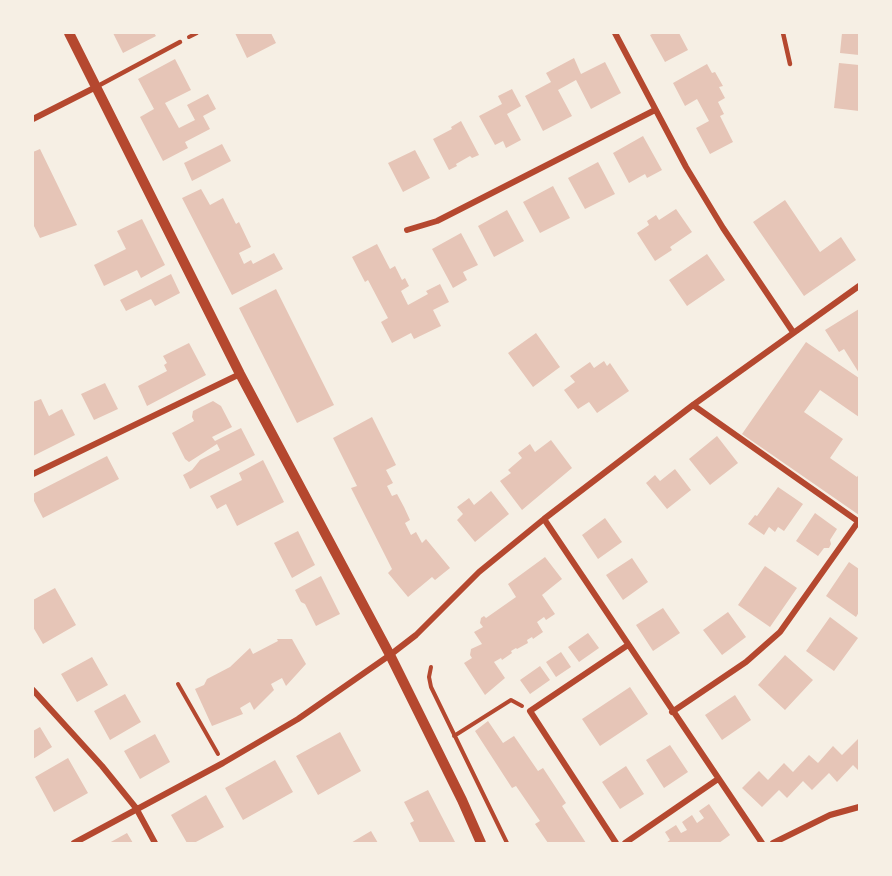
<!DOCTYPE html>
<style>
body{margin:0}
#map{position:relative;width:892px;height:876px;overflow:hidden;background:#f6efe4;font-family:Figtree,sans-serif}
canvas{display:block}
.frame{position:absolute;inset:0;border:34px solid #f6efe4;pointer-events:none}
</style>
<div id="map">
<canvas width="892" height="876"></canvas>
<div class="frame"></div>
</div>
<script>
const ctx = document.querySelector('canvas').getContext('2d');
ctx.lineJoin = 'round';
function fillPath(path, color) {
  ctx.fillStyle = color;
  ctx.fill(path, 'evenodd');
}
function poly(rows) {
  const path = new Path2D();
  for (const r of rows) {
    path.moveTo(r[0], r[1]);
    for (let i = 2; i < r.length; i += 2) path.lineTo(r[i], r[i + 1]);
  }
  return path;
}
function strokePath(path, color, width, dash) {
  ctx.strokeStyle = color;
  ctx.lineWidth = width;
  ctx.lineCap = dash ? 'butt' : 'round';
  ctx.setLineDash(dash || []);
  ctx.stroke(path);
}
fillPath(poly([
 [113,33,154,33,156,36,123,53],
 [235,33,271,33,276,43,247,58],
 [654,33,679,33,688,50,665,62,650,35],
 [842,33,859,33,859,55,840,53],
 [574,58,581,74,605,62,621,93,591,109,576,80,558,90,572,116,543,131,525,96,551,82,546,73],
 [175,59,191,90,165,103,179,128,195,120,187,105,208,94,216,109,203,116,210,129,185,142,188,148,163,161,140,117,154,109,138,79],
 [839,63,859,65,859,111,834,108],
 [707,64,712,73,715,72,723,86,719,87,725,98,718,102,724,114,720,116,733,142,710,154,696,128,709,121,697,99,685,106,673,83],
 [512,89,521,106,507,114,521,140,506,148,503,141,495,145,479,116,502,104,498,96],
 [461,121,479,155,472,158,470,156,456,164,457,166,449,170,433,139,452,129,451,127],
 [643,136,662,170,647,178,645,174,629,183,613,153],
 [222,144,231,161,192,181,184,163],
 [40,149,77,225,40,238,33,224,33,152],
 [415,150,430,178,403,192,388,163],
 [598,162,615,194,585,209,568,178],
 [553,186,570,218,540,233,523,202],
 [201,189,210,205,223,198,236,224,239,222,251,247,239,253,244,264,251,260,253,264,274,253,283,269,232,295,182,198],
 [785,200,820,252,841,237,856,260,804,296,753,222],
 [676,209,692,232,670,247,672,250,655,261,637,233,649,225,647,221,656,215,659,220],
 [507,210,524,241,494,257,478,226],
 [142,219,165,265,141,278,137,270,104,286,94,265,126,249,117,231],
 [461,233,478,265,463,272,467,280,453,288,432,249],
 [377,244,390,269,395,266,402,280,405,278,409,286,401,291,408,305,428,294,426,291,440,284,449,302,433,310,441,326,414,339,411,333,392,343,381,322,388,318,368,280,365,282,352,257],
 [707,254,725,280,687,306,669,280],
 [171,274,180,293,155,306,151,299,126,311,120,300],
 [276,289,334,405,297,423,239,308],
 [859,309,859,373,844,349,839,352,825,330],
 [536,333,560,367,533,387,508,353],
 [806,342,859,378,859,417,820,390,804,412,843,439,830,458,857,477,859,474,859,515,742,434],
 [189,343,206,375,147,406,138,386,167,371,164,365,167,363,163,356],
 [604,361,607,366,610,363,629,391,597,413,589,402,578,409,564,390,575,382,570,376,590,362,594,368],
 [105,383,118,409,94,420,81,394],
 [41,399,49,416,62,409,75,435,33,456,33,402],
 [213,401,221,406,232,427,212,437,215,441,241,428,255,455,190,489,183,475,192,470,200,460,220,450,217,444,189,462,185,459,172,433,194,421,192,417,193,411],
 [372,417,396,465,386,470,393,483,387,486,392,496,397,494,404,507,410,520,405,523,411,535,416,532,422,543,426,539,450,568,435,580,432,577,408,597,388,573,392,569,351,488,357,486,333,438],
 [717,436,738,463,710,485,689,459],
 [551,440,572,468,522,510,500,481,511,473,508,470,522,458,518,453,530,444,535,452],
 [107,456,119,479,43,518,33,499,33,494],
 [263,460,284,502,237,526,226,504,217,509,210,496,242,480,239,473],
 [675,469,691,490,667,509,646,483,655,475,660,481],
 [778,487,803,504,784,531,778,527,775,532,769,527,764,535,748,524,755,515,757,516],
 [491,491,509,514,475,542,457,520,463,514,457,507,469,498,474,505],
 [815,513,837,529,830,540,831,544,829,548,824,548,818,556,796,541],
 [605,518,622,542,598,559,582,535],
 [298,531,315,565,292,578,274,543],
 [545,557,562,579,542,595,555,614,546,620,544,617,537,622,543,632,533,639,532,637,527,640,528,643,517,649,516,648,511,651,512,653,502,660,501,658,494,662,505,678,485,695,464,663,472,658,470,655,471,649,482,644,474,632,483,627,480,623,481,618,484,616,486,618,516,597,508,584],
 [632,558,648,582,623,600,606,575],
 [849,562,859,569,859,612,856,617,826,596],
 [765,566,797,588,770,627,738,605],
 [321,576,340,614,316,626,305,604,301,602,295,590],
 [55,588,76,625,43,644,33,627,33,600],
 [663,608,680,633,653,651,636,625],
 [728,612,746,637,722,655,703,630],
 [830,617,858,638,834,671,806,651],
 [588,633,599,648,579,662,568,647],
 [277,639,292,639,306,664,286,686,282,678,271,684,274,690,254,710,250,702,240,708,243,714,212,726,195,689,204,685,207,679,230,667,250,648,253,654,278,641],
 [561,652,571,667,556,677,546,662],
 [785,655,813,680,785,710,758,685],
 [92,657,108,685,77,702,61,674],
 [540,666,550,680,530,694,520,680],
 [630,687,648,714,600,746,582,719],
 [125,694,141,722,110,740,94,711],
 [735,695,751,720,722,740,705,715],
 [488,721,503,743,514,736,538,771,543,768,566,803,562,806,586,843,548,843,535,824,540,821,516,786,512,788,475,731],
 [40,727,52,747,33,759,33,731],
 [340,732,361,771,318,795,296,756],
 [155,734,170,762,140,779,124,751],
 [859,738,859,771,853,765,837,782,829,773,812,790,803,781,787,798,779,790,762,807,742,788,759,771,768,780,784,763,793,772,809,755,818,763,833,746,842,755],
 [670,745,688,772,664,788,646,760],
 [68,758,88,793,54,812,35,777],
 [275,760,293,792,243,820,225,788],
 [626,766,644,794,620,809,602,782],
 [428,790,455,842,452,843,420,843,410,823,414,821,404,802],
 [206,795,224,827,194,843,187,843,171,815],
 [709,804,730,835,719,843,666,843,670,840,665,832,676,825,681,833,687,830,682,822,692,815,697,823,704,818,699,811],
 [371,831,378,843,351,843,354,841],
 [127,833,133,843,109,843]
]), '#e6c5b7');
strokePath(poly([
 [189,37,197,33],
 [431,667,429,677,431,687,507,843],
 [178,684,218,754],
 [454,736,511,700,522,706]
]), '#b5482f', 4);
strokePath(poly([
 [783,33,790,64],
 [96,87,180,42]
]), '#b5482f', 4.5);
strokePath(poly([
 [615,33,686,167,723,228,793,332],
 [33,119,96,87],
 [407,230,437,221,655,110],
 [693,405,859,522],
 [33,474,240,374],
 [544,519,762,843],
 [33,690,102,766,136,808,155,843],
 [672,712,746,662,780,632,858,522],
 [74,843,223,763,298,719,390,655,416,635,479,572,544,519,693,405,859,286],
 [616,843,530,711,628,645],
 [625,843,718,779],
 [773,843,830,815,859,807]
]), '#b5482f', 6);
strokePath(poly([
 [69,33,240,374,390,655,462,800,481,843]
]), '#b5482f', 10);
</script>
